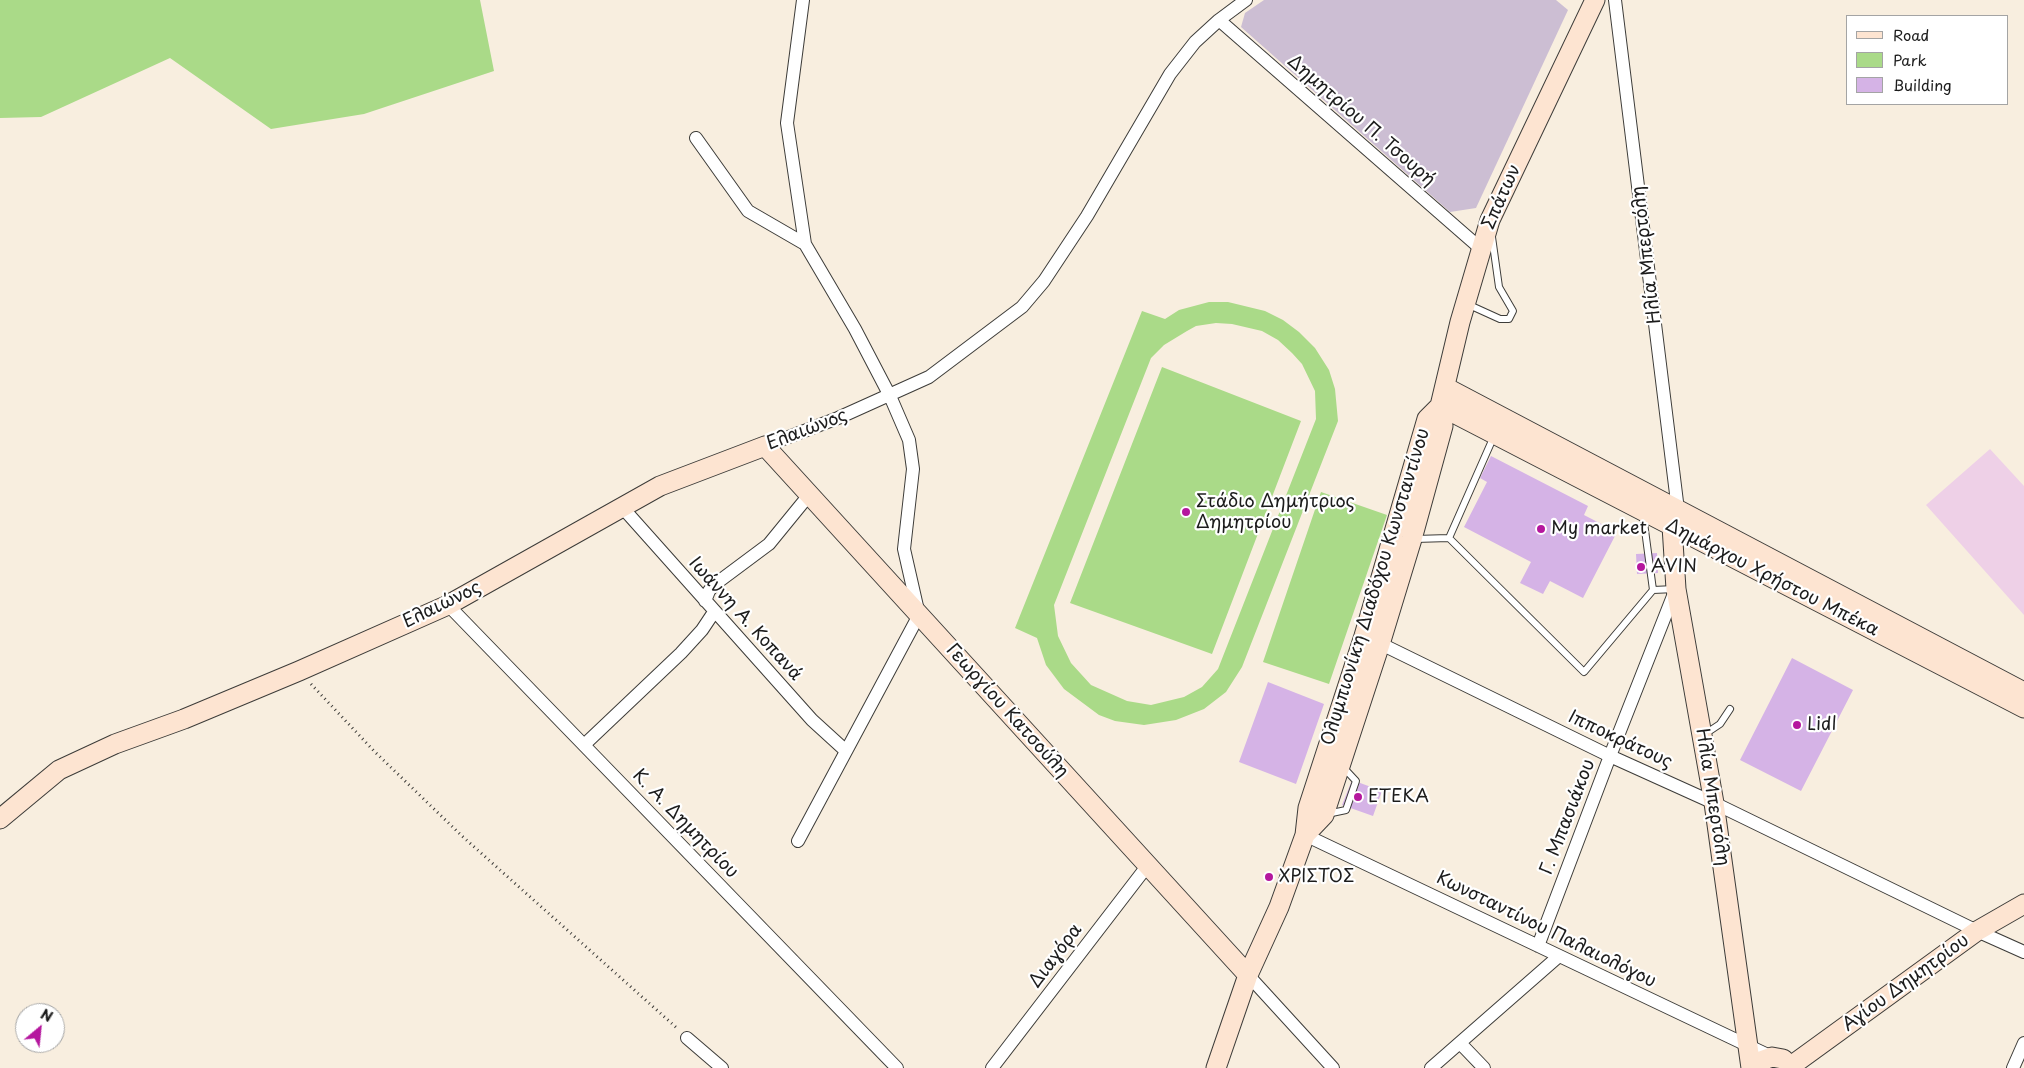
<!DOCTYPE html>
<meta charset="utf-8">
<style>
body{margin:0}
#map{position:relative;width:2024px;height:1068px;overflow:hidden;background:#f8eedf;font-family:"Playpen Sans",sans-serif}
canvas{display:block}
.legend{position:absolute;left:1846px;top:15px;width:162px;height:90px;box-sizing:border-box;background:#fff;border:1px solid #a4a4a4;margin:0;padding:6px 9px;list-style:none;font-size:15px;color:#1c1c1c}
.legend li{display:flex;align-items:center;gap:10px;height:25px}
.legend b{width:25px;border:1px solid #a4a4a4}
.north{position:absolute;left:15px;top:1003px;width:50px;height:50px;box-sizing:border-box;background:#fff;border:1px solid #a4a4a4;border-radius:50%;rotate:28deg;font-size:14px;font-weight:700;line-height:20px;text-align:center;color:#1c1c1c}
.north::after{content:'';display:block;margin:auto;width:18px;height:22px;background:#b5179e;clip-path:polygon(50% 0,100% 100%,50% 72%,0 100%)}
</style>
<div id="map">
<canvas width="2024" height="1068"></canvas>
<ul class="legend">
<li><b style="height:6px;background:#fde4d1"></b>Road</li>
<li><b style="height:14px;background:#aada88"></b>Park</li>
<li><b style="height:14px;background:#d5b3e6"></b>Building</li>
</ul>
<div class="north">N</div>
</div>
<script>
const ctx = document.querySelector('canvas').getContext('2d');
ctx.lineJoin = 'round';
function fillPath(path, color) {
  ctx.fillStyle = color;
  ctx.fill(path, 'evenodd');
}
function poly(rows) {
  const path = new Path2D();
  for (const r of rows) {
    path.moveTo(r[0], r[1]);
    for (let i = 2; i < r.length; i += 2) path.lineTo(r[i], r[i + 1]);
  }
  return path;
}
function strokePath(path, color, width, dash) {
  ctx.strokeStyle = color;
  ctx.lineWidth = width;
  ctx.lineCap = dash ? 'butt' : 'round';
  ctx.setLineDash(dash || []);
  ctx.stroke(path);
}
function write(font, color, halo, rows, align = 'center') {
  ctx.font = font + ' "Playpen Sans",sans-serif';
  ctx.lineWidth = 4.5;
  ctx.setLineDash([]);
  ctx.textBaseline = 'middle';
  ctx.strokeStyle = halo;
  ctx.fillStyle = color;
  for (const [text, x, y, turn = 0] of rows) {
    ctx.save();
    ctx.translate(x, y);
    ctx.rotate((+turn || 0) * Math.PI / 180);
    ctx.textAlign = isNaN(turn) ? turn : align;
    if (halo) ctx.strokeText(text, 0, 0);
    ctx.fillText(text, 0, 0);
    ctx.restore();
  }
}
fillPath(poly([
 [1990,449,2024,486,2024,615,1926,505]
]), '#eed0e7');
fillPath(poly([
 [1264,0,1556,0,1568,10,1476,208,1450,212,1241,27,1245,13]
]), '#ccbed3');
fillPath(poly([
 [0,0,480,0,494,71,364,114,271,129,170,58,41,117,0,118],
 [1209,302,1228,302,1265,311,1283,320,1299,332,1315,348,1329,370,1335,389,1338,421,1242,667,1226,692,1204,709,1176,720,1144,725,1115,721,1099,715,1064,689,1046,665,1037,638,1015,628,1142,311,1165,319,1179,310],
 [1216,323,1232,324,1262,331,1278,340,1292,353,1302,364,1315,391,1316,419,1218,669,1202,687,1184,697,1151,705,1127,701,1091,685,1071,663,1058,636,1054,605,1151,358,1164,345,1187,331,1196,326],
 [1162,367,1301,421,1212,654,1070,603],
 [1321,492,1387,515,1329,684,1263,662]
]), '#aada88');
fillPath(poly([
 [1491,456,1588,506,1584,515,1617,532,1583,598,1550,581,1543,594,1520,583,1531,562,1464,527,1487,482,1480,478],
 [1657,553,1658,573,1637,574,1636,554],
 [1792,658,1853,690,1801,791,1740,760],
 [1268,682,1324,704,1296,784,1239,762],
 [1352,780,1382,791,1373,816,1342,805]
]), '#d5b3e6');
const lane = poly([
 [1467,304,1500,319,1509,319,1513,311,1499,287,1492,237],
 [1643,515,1653,590],
 [1449,538,1494,436],
 [1415,539,1449,538,1584,672,1653,590,1675,589],
 [1705,734,1720,724,1730,709],
 [1327,814,1346,810,1356,781,1342,766]
]);
const street = poly([
 [1615,0,1678,510],
 [1219,20,1480,248],
 [696,138,748,211,805,244],
 [765,446,838,418,929,377,1022,307,1044,281,1087,216,1170,74,1195,42,1219,20,1246,0],
 [622,507,812,720,846,751],
 [705,601,709,591,714,585,769,544,809,495],
 [448,605,897,1068],
 [1375,641,1610,756,1714,803,1977,931,2024,952],
 [584,745,681,653,702,630,714,612],
 [1305,835,1772,1057],
 [798,841,919,615,904,549,913,469,909,440,890,396,855,329,805,244,787,123,803,0],
 [1538,946,1610,756,1675,591],
 [1248,975,1333,1068],
 [687,1038,722,1068],
 [1460,1043,1484,1068],
 [992,1068,1148,865],
 [1431,1068,1559,956],
 [2013,1068,2024,1043]
]);
const secondary = poly([
 [1445,387,2024,692],
 [1440,406,2024,708],
 [1672,526,1676,589,1714,803,1751,1068],
 [0,819,59,770,115,744,184,719,299,671,448,605,660,486,765,446,1248,975],
 [1305,835,1324,815,1380,644,1412,539,1443,426,1440,406,1460,322,1490,220,1595,0],
 [1791,1066,1977,931,2024,904],
 [1216,1068,1248,975,1279,907,1305,835,1308,808,1364,636,1427,419,1440,406],
 [1755,1068,1761,1061,1772,1057,1783,1059,1792,1068]
]);
strokePath(lane, '#3d3c39', 8);
strokePath(street, '#3d3c39', 14);
strokePath(secondary, '#3d3c39', 21);
strokePath(poly([
 [311,684,374,751,462,836,678,1029]
]), '#3d3c39', 3, [1, 4]);
strokePath(lane, '#fff', 6);
strokePath(street, '#fff', 12);
strokePath(secondary, '#fde4d1', 19);
for (const [x, y, r, color] of [
 [1186,512,5,"#b5179e"],
 [1541,529,5,"#b5179e"],
 [1641,567,5,"#b5179e"],
 [1797,725,5,"#b5179e"],
 [1358,797,5,"#b5179e"],
 [1269,877,5,"#b5179e"]
]) {
  const dot = new Path2D();
  dot.arc(x, y, r, 0, 2 * Math.PI);
  ctx.fillStyle = color;
  ctx.fill(dot);
  strokePath(dot, '#fff', 2);
}
write('18px', '#1c1c1c', '#fff', [
 ["Δημητρίου Π. Τσουρή",1361,121,41],
 ["Σπάτων",1502,197,-66],
 ["Ηλία Μπερτόλη",1647,255,-97],
 ["Ελαιώνος",807,430,-21],
 ["Δημάρχου Χρήστου Μπέκα",1772,578,27],
 ["Ολυμπιονίκη Διαδόχου Κωνσταντίνου",1376,587,-73],
 ["Ελαιώνος",442,605,-26],
 ["Ιωάννη Α. Κοπανά",745,619,48],
 ["Γεωργίου Κατσούλη",1007,711,48],
 ["Ιπποκράτους",1620,740,25],
 ["Ηλία Μπερτόλη",1712,797,81],
 ["Γ. Μπασιάκου",1568,817,-69],
 ["Κ. Α. Δημητρίου",685,824,46],
 ["Κωνσταντίνου Παλαιολόγου",1546,930,26],
 ["Διαγόρα",1056,956,-53],
 ["Αγίου Δημητρίου",1906,983,-36]
]);
write('18px', '#1c1c1c', '#fff', [
 ["Στάδιο Δημήτριος",1196,502],
 ["Δημητρίου",1196,523],
 ["My market",1551,529],
 ["AVIN",1651,567],
 ["Lidl",1807,725],
 ["ΕΤΕΚΑ",1368,797],
 ["ΧΡΙΣΤΟΣ",1279,877]
], 'left');
</script>
